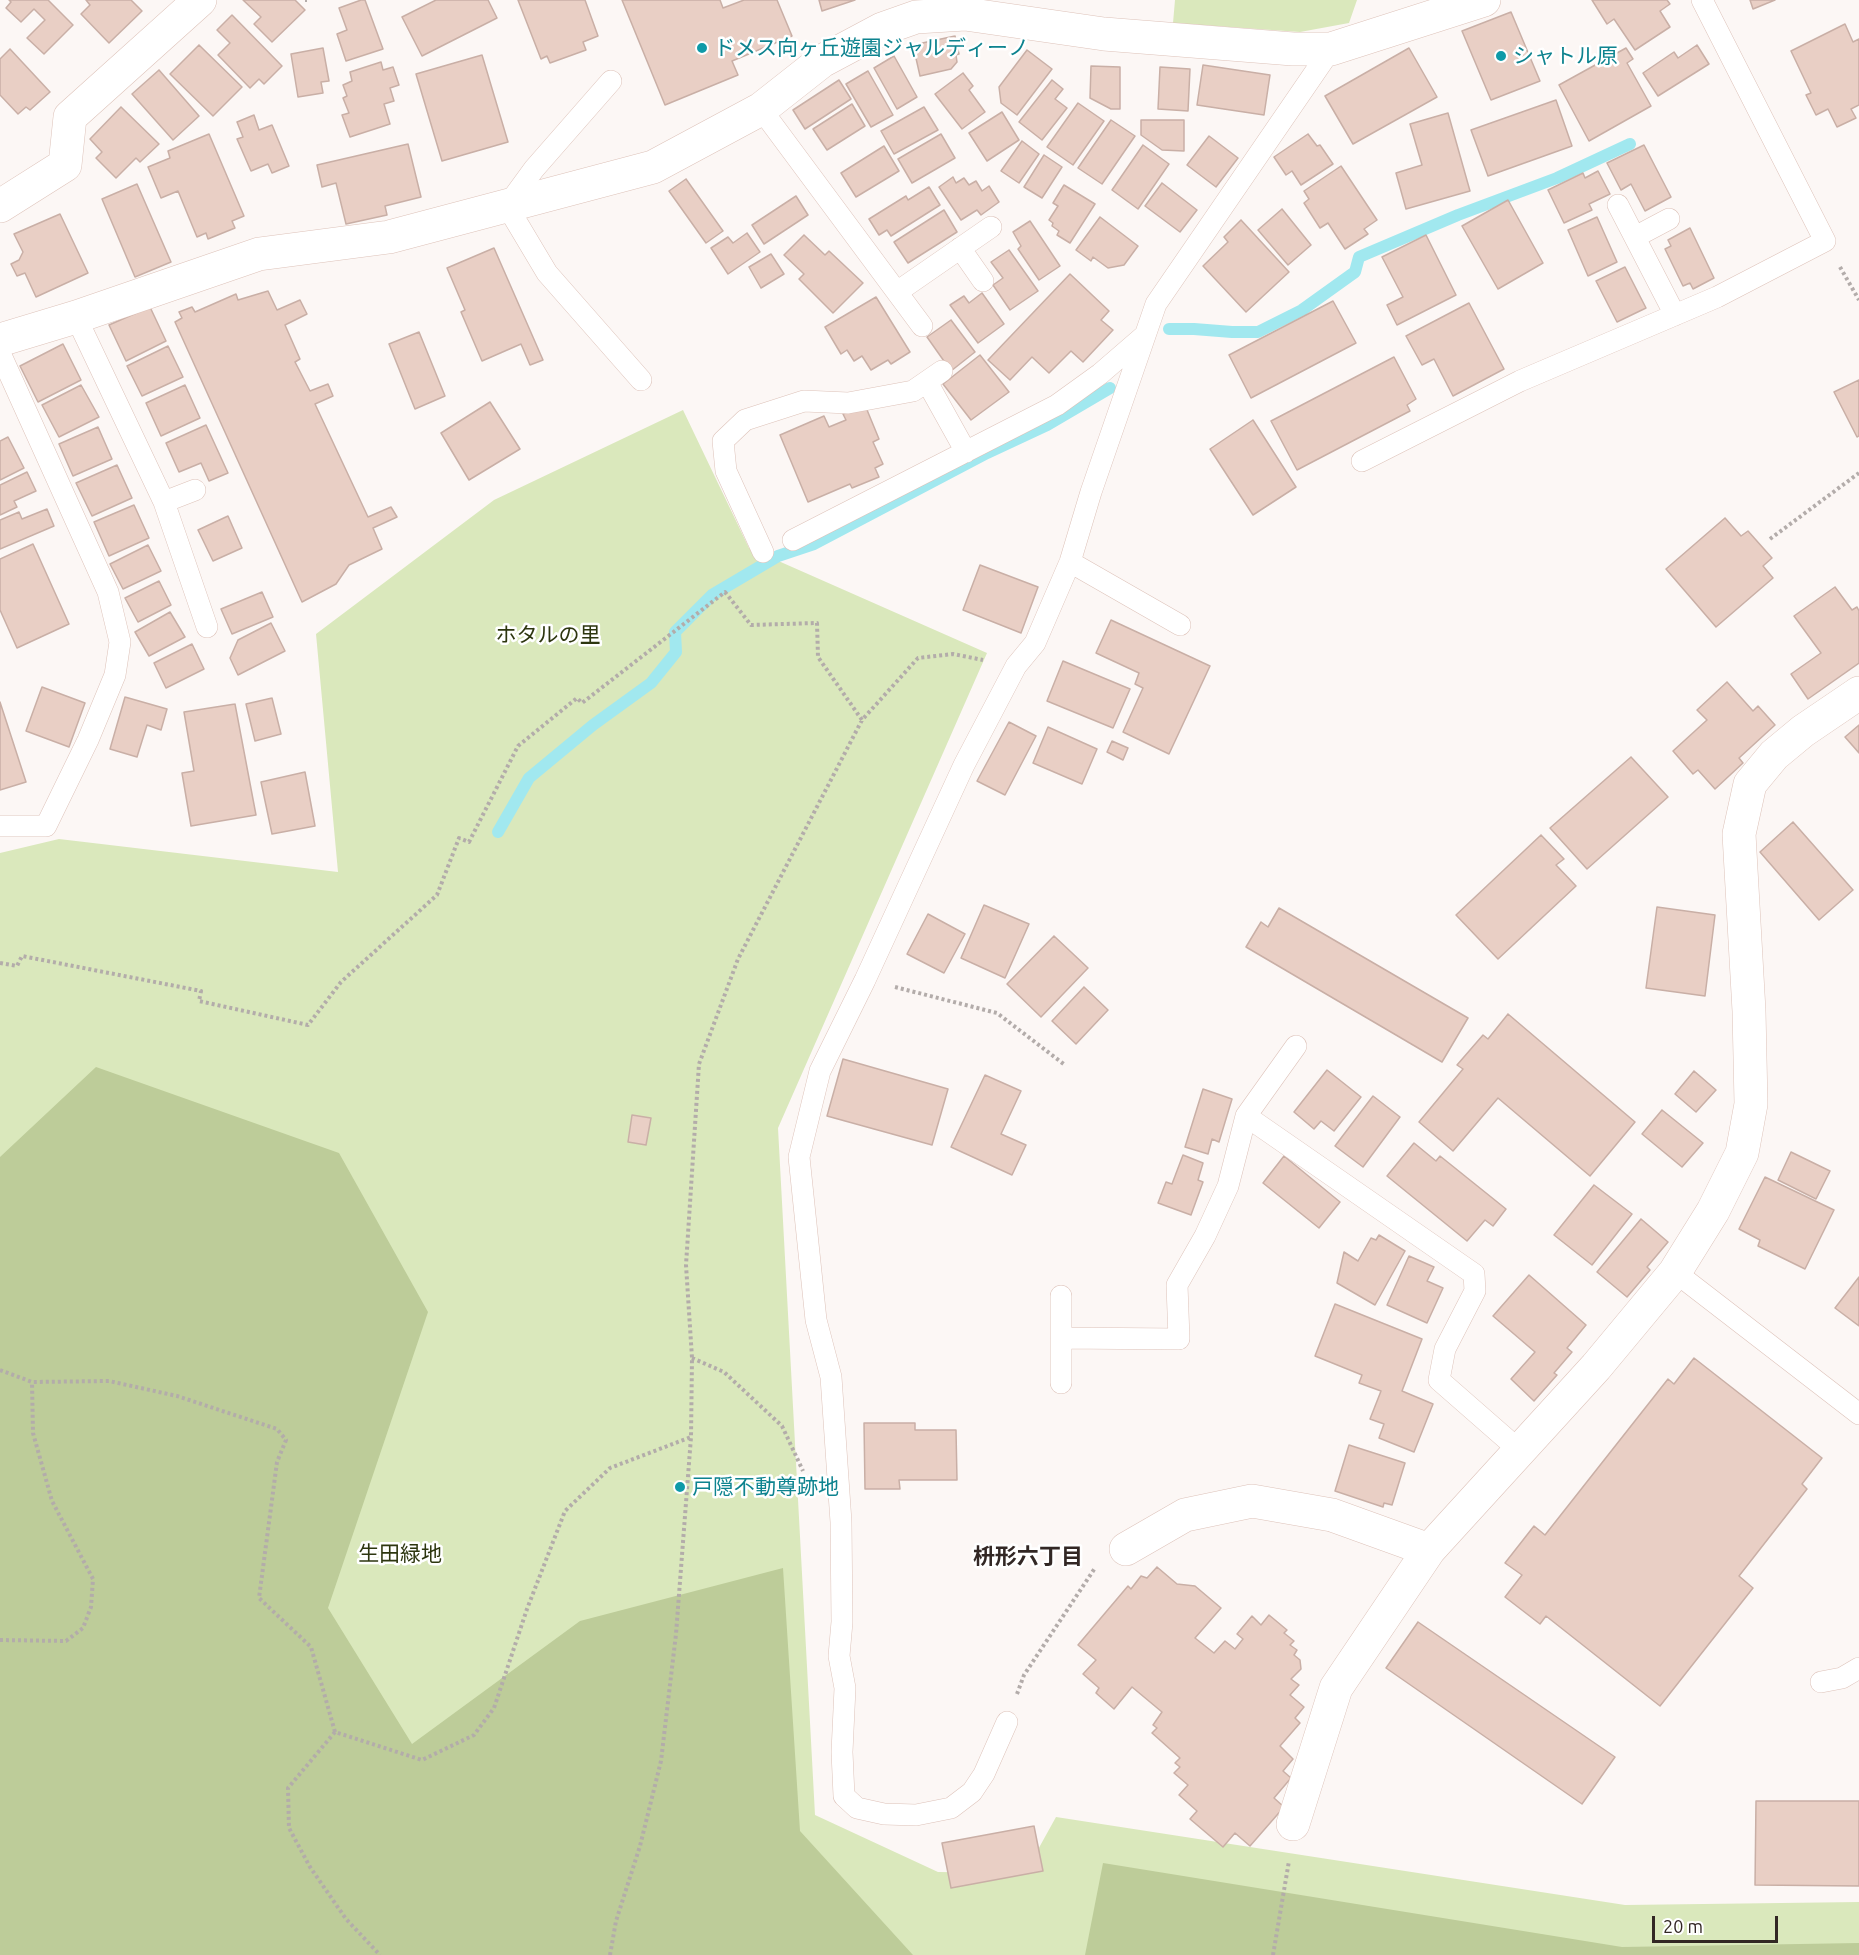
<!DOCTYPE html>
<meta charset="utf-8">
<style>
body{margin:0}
#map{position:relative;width:1859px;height:1955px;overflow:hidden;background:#fcf7f5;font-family:Ubuntu,sans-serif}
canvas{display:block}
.scale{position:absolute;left:1652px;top:1916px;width:126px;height:27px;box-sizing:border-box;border:3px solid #322724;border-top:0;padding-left:8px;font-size:18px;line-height:21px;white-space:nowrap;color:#322724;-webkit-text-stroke:4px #fff;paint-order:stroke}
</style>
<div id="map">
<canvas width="1859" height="1955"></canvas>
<div class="scale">20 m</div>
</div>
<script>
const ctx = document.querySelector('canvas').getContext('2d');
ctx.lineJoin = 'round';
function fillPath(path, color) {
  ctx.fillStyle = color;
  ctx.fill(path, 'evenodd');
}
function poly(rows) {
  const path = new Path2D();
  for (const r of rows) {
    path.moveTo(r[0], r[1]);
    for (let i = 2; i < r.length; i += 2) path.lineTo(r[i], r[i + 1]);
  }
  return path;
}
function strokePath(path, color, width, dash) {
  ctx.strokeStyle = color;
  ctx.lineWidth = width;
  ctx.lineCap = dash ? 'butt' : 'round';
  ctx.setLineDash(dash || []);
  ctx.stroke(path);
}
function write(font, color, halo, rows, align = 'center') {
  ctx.font = font + ' Ubuntu,"Noto Sans JP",sans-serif';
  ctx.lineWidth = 5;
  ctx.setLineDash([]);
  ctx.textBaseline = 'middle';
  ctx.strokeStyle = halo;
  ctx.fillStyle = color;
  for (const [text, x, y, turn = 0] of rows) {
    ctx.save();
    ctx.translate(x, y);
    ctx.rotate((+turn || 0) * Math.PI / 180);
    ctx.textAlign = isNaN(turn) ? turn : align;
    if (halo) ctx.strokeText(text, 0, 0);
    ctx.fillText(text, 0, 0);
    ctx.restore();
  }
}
fillPath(poly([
 [1175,0,1357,0,1349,23,1300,32,1173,23],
 [683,410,749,548,987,653,778,1128,815,1815,938,1872,1025,1873,1056,1817,1625,1905,1859,1902,1859,1955,0,1955,0,853,59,839,338,872,316,634,494,500]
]), '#dae8bc');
fillPath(poly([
 [96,1067,339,1153,428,1312,328,1608,412,1744,580,1621,783,1568,800,1831,913,1955,0,1955,0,1157],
 [1103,1863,1622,1947,1859,1943,1859,1955,1085,1955]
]), '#bdcc99');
strokePath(poly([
 [1169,329,1194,329,1232,332,1258,332,1302,310,1355,272,1359,257,1458,215,1557,178,1630,144],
 [498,832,529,778,593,725,651,683,676,652,675,632,712,595,778,556,814,544,987,453,1047,425,1110,388]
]), '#a1e8ef', 12);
const building = poly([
 [9,0,48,0,73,25,44,54,27,38,45,20,34,9,21,22,6,8,11,2,9,0],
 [86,0,131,0,142,11,109,43,81,14,90,5,86,0],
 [243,0,295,0,305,10,272,42,254,24,261,17,243,0],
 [361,0,365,0,383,49,346,61,337,34,347,30,339,8,361,0],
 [436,0,488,0,497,18,422,56,402,17,436,0],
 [518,0,585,0,598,36,583,42,586,50,550,63,547,56,541,59,518,0],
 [622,0,720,0,723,8,744,0,777,0,792,36,732,61,738,75,665,105,622,0],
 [819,0,855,0,822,11,819,0],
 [1592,0,1667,0,1670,4,1660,11,1670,27,1635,50,1614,19,1607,24,1592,0],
 [1750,0,1775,0,1753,9,1750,0],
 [1511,12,1540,81,1491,100,1462,31,1511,12],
 [232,15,282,66,264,84,259,79,250,88,218,55,230,43,217,30,232,15],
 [1845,24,1853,42,1859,39,1859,105,1851,109,1856,118,1837,127,1828,109,1816,115,1806,95,1811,93,1791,51,1845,24],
 [955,36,959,54,956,55,957,62,951,69,920,76,913,45,955,36],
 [199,45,242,87,213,116,170,74,199,45],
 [1697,45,1709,64,1658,96,1643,73,1674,52,1678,58,1697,45],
 [323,48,329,81,321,82,323,93,298,97,291,54,323,48],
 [1409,48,1437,97,1353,144,1325,96,1409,48],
 [1626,48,1633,59,1627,63,1651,106,1589,141,1559,85,1626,48],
 [10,49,50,92,30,110,26,107,18,114,0,95,0,59,10,49],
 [1027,50,1052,69,1017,115,1001,103,999,87,1027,50],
 [482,55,508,142,442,161,416,74,482,55],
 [894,56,917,97,897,109,874,68,894,56],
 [381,62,383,70,393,67,399,85,390,88,394,101,384,104,390,124,350,137,342,115,349,113,343,98,347,96,343,85,352,81,350,72,381,62],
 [1203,65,1270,75,1264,115,1197,105,1203,65],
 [1091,66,1120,67,1120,109,1111,109,1090,98,1091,66],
 [1160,67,1190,69,1188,111,1158,109,1160,67],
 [159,70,199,116,173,140,132,94,159,70],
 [868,71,893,115,871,127,846,84,868,71],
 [963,73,973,86,969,90,985,112,962,129,935,94,963,73],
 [839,80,851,99,805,129,793,110,839,80],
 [1052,80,1063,89,1055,99,1067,108,1042,140,1019,122,1052,80],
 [1556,100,1572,146,1488,176,1471,130,1556,100],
 [1078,103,1104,121,1073,165,1047,147,1078,103],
 [852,104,865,126,827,150,813,129,852,104],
 [121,107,159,144,140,162,136,158,116,178,96,158,102,152,90,139,121,107],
 [924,107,938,130,894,154,881,131,924,107],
 [1002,112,1019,140,987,161,969,133,1002,112],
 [1448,113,1470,191,1406,209,1396,173,1422,165,1410,124,1448,113],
 [254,115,259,130,272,125,289,166,272,173,268,164,251,171,237,139,243,137,237,122,254,115],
 [1111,120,1135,136,1102,184,1078,168,1111,120],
 [1141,120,1184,120,1184,151,1162,150,1141,135,1141,120],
 [209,134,244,216,232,221,235,228,208,239,206,233,197,237,178,191,161,198,148,167,170,158,168,151,209,134],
 [941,134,955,158,912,183,898,159,941,134],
 [1308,134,1317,146,1320,145,1333,164,1301,185,1292,171,1286,175,1274,157,1308,134],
 [1209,136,1238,158,1216,187,1187,165,1209,136],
 [1022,141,1039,154,1019,183,1001,171,1022,141],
 [408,144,421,197,385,206,387,215,346,224,336,183,322,187,317,165,408,144],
 [1143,145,1169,164,1138,209,1112,190,1143,145],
 [1644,145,1671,197,1645,211,1631,184,1621,190,1607,163,1644,145],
 [884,146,899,171,856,197,841,173,884,146],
 [1044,155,1062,167,1042,198,1024,187,1044,155],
 [1341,166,1377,220,1364,229,1368,234,1345,249,1328,223,1320,228,1304,203,1309,199,1304,191,1341,166],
 [1598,171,1610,194,1589,204,1592,210,1564,223,1548,190,1583,173,1585,178,1598,171],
 [953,177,956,183,964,178,969,185,976,181,982,191,989,186,999,202,981,215,977,210,961,220,939,187,953,177],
 [686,179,723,231,706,243,669,191,686,179],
 [1162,183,1197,210,1180,232,1145,206,1162,183],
 [137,184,171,262,135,277,102,199,137,184],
 [1064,185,1095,204,1070,243,1057,235,1059,231,1052,226,1053,223,1049,220,1058,206,1053,203,1064,185],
 [929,187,940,205,891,236,887,230,879,235,869,219,906,196,908,200,929,187],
 [796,196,808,215,764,244,752,225,796,196],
 [1508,200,1543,263,1498,289,1462,226,1508,200],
 [1282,209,1311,245,1288,265,1258,230,1282,209],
 [944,210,957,232,908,263,894,242,944,210],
 [60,214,88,273,36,297,25,273,17,276,11,264,19,260,23,252,14,234,60,214],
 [1100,217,1138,246,1124,265,1108,268,1093,257,1091,261,1076,250,1100,217],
 [1597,217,1617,262,1588,276,1568,230,1597,217],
 [1241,220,1289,272,1246,312,1203,266,1228,242,1224,237,1241,220],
 [1030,221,1060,266,1039,280,1018,249,1021,246,1013,232,1030,221],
 [1690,228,1714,278,1693,289,1690,283,1683,286,1665,249,1671,246,1668,240,1690,228],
 [747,233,760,252,728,274,711,248,728,237,733,243,747,233],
 [804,235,825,255,829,251,863,283,833,313,799,279,804,274,784,255,804,235],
 [1426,235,1456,295,1397,325,1387,305,1403,297,1382,257,1426,235],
 [494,248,543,360,530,365,521,344,482,361,461,312,465,310,447,268,494,248],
 [1009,250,1038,291,1010,310,993,285,1003,278,991,262,1009,250],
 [771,254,784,274,761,288,749,267,771,254],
 [1625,267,1646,308,1617,322,1596,281,1625,267],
 [1070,274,1109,311,1101,320,1113,330,1083,362,1071,351,1049,373,1032,357,1010,380,988,360,1070,274],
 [268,291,277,310,300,300,307,314,285,325,300,359,295,362,310,391,328,384,333,396,315,404,368,517,391,507,397,517,373,528,382,549,349,565,336,584,302,602,175,322,182,318,179,312,192,307,195,312,236,294,238,300,268,291],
 [982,293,1004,324,978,343,950,305,964,296,969,303,982,293],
 [876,297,910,352,891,364,888,360,871,370,862,356,854,361,847,350,841,354,825,327,876,297],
 [1333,301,1356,343,1251,398,1229,355,1333,301],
 [1469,303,1504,369,1453,396,1434,359,1422,365,1406,336,1469,303],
 [150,307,166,341,126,361,109,325,150,307],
 [951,320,975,352,951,371,927,337,951,320],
 [419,332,445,396,415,409,389,344,419,332],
 [63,344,81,380,38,402,20,366,63,344],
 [168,346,183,377,142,396,127,366,168,346],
 [980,355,1009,392,971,420,943,384,980,355],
 [1394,357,1416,399,1407,405,1410,411,1297,470,1271,421,1394,357],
 [1859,380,1859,436,1857,437,1834,392,1859,380],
 [81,385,99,417,59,437,42,405,81,385],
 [185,385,200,418,161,436,146,403,185,385],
 [490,402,520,449,469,480,441,433,490,402],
 [865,405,879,439,873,442,883,464,875,468,879,477,852,488,850,484,808,502,780,435,824,416,829,427,846,420,843,414,865,405],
 [1253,420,1296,487,1253,515,1210,449,1253,420],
 [206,425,228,473,209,481,201,463,179,472,166,443,206,425],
 [98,427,112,459,73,476,59,444,98,427],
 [8,437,24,468,0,480,0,441,8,437],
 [117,465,132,498,92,516,76,483,117,465],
 [27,472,36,491,14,501,17,507,0,515,0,485,27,472],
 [134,505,149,538,109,556,94,522,134,505],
 [47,509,54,526,0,549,0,520,19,512,22,519,47,509],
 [228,516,242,548,213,561,198,530,228,516],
 [1725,518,1741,536,1748,531,1772,558,1763,566,1773,578,1716,627,1666,569,1725,518],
 [33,544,69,624,17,648,0,610,0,559,33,544],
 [148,545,161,571,123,589,110,564,148,545],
 [980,565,1038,587,1021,633,963,610,980,565],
 [159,581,171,605,138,622,125,598,159,581],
 [1835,587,1852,610,1857,607,1859,611,1859,663,1808,699,1791,674,1821,653,1794,616,1835,587],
 [262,592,273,617,232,634,221,609,262,592],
 [170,612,185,637,149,656,135,632,170,612],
 [1111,620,1210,666,1169,754,1123,732,1143,688,1135,684,1139,673,1096,653,1111,620],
 [271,623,285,651,238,675,230,658,238,640,271,623],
 [192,644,204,669,166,688,154,663,192,644],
 [1063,661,1130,689,1113,728,1047,701,1063,661],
 [1727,682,1753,711,1758,706,1775,725,1739,758,1743,763,1715,789,1698,770,1693,774,1673,751,1707,720,1697,710,1727,682],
 [42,687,85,703,69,747,26,731,42,687],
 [125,697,167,709,161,730,147,725,137,757,110,749,125,697],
 [272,698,281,734,255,741,246,704,272,698],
 [0,702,26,782,0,790,0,702],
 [235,704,256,815,191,826,182,773,194,771,184,712,235,704],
 [1009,722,1036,736,1005,795,977,781,1009,722],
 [1859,725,1859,753,1845,737,1859,725],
 [1048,727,1097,749,1082,784,1033,763,1048,727],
 [1112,741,1128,748,1123,760,1107,752,1112,741],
 [1631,757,1668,797,1587,869,1550,828,1631,757],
 [305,772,315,826,272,834,261,782,305,772],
 [1793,822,1853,890,1819,920,1760,852,1793,822],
 [1541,835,1564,859,1556,865,1576,886,1498,959,1456,915,1541,835],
 [984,905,1029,924,1005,978,961,958,984,905],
 [1657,907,1715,915,1705,996,1646,988,1657,907],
 [1279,908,1468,1018,1442,1062,1246,947,1261,922,1268,927,1279,908],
 [928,914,965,934,944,973,907,954,928,914],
 [1054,936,1088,968,1041,1017,1007,984,1054,936],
 [1084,987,1108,1010,1076,1044,1052,1021,1084,987],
 [1508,1014,1635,1122,1590,1176,1498,1098,1453,1151,1419,1122,1463,1069,1457,1065,1483,1035,1488,1039,1508,1014],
 [843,1059,948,1089,932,1145,827,1116,843,1059],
 [1327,1070,1361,1097,1334,1131,1321,1121,1314,1129,1294,1112,1327,1070],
 [1694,1071,1716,1090,1696,1112,1675,1094,1694,1071],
 [985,1075,1021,1091,1001,1134,1026,1145,1012,1175,951,1147,985,1075],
 [1203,1089,1232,1099,1219,1142,1212,1139,1208,1154,1185,1147,1203,1089],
 [1373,1096,1400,1117,1363,1167,1335,1146,1373,1096],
 [1662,1110,1703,1143,1682,1167,1642,1134,1662,1110],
 [632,1115,651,1118,646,1145,628,1142,632,1115],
 [1414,1143,1436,1161,1440,1156,1506,1209,1493,1226,1485,1220,1467,1241,1387,1176,1414,1143],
 [1791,1152,1830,1171,1816,1199,1778,1180,1791,1152],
 [1183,1155,1203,1163,1198,1180,1203,1182,1191,1215,1158,1203,1166,1182,1172,1184,1183,1155],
 [1284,1156,1340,1202,1319,1228,1263,1183,1284,1156],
 [1765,1177,1834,1210,1805,1269,1758,1246,1760,1240,1739,1229,1765,1177],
 [1594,1185,1632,1214,1592,1265,1554,1235,1594,1185],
 [1641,1219,1668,1242,1647,1267,1650,1270,1627,1297,1597,1272,1641,1219],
 [1379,1235,1405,1251,1375,1305,1337,1283,1344,1252,1358,1261,1371,1238,1376,1240,1379,1235],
 [1409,1256,1434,1267,1427,1281,1443,1288,1427,1323,1387,1305,1409,1256],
 [1529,1275,1586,1325,1567,1348,1572,1352,1554,1373,1557,1375,1534,1401,1511,1379,1535,1352,1493,1316,1529,1275],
 [1859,1277,1859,1326,1835,1308,1859,1277],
 [1335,1304,1422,1339,1402,1391,1433,1404,1414,1452,1379,1438,1384,1424,1370,1419,1381,1391,1359,1383,1362,1375,1315,1356,1335,1304],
 [1694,1358,1822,1458,1802,1484,1807,1489,1739,1576,1753,1588,1660,1706,1546,1616,1540,1624,1505,1597,1522,1575,1505,1563,1534,1526,1545,1535,1668,1379,1674,1384,1694,1358],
 [864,1423,915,1423,915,1430,956,1430,957,1480,899,1480,900,1489,865,1489,864,1423],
 [1349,1445,1405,1463,1392,1505,1384,1503,1383,1507,1335,1491,1349,1445],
 [1157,1567,1177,1584,1195,1586,1221,1608,1195,1638,1214,1653,1225,1641,1235,1649,1243,1639,1237,1634,1252,1616,1261,1625,1269,1615,1287,1630,1284,1633,1294,1641,1290,1645,1297,1650,1294,1655,1300,1660,1301,1669,1291,1679,1299,1685,1290,1695,1304,1707,1295,1718,1300,1723,1280,1746,1293,1759,1283,1771,1291,1778,1274,1798,1284,1807,1250,1846,1235,1833,1223,1847,1190,1819,1197,1811,1179,1795,1188,1785,1174,1773,1180,1767,1175,1763,1180,1758,1152,1733,1157,1728,1153,1725,1162,1712,1132,1687,1114,1709,1096,1693,1099,1688,1083,1674,1096,1660,1078,1645,1128,1586,1131,1589,1141,1576,1147,1578,1157,1567],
 [1418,1622,1615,1757,1582,1804,1386,1668,1418,1622],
 [1756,1801,1859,1801,1859,1886,1755,1885,1756,1801],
 [1034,1826,1043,1871,951,1888,942,1843,1034,1826]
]);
fillPath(building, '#e9cfc5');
strokePath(building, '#c9afa6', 1.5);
const service = poly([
 [611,81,534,169,507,206,547,273,641,380],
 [761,109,922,326],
 [1618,205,1675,315],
 [1635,237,1669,219],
 [960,248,983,281],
 [897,292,991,227],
 [76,317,164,502,207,627],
 [0,353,108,592,120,642,115,675,88,740,46,826,0,826],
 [927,382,966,452],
 [1362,461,1520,381,1717,297,1825,241,1702,0],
 [164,502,195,490],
 [793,540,1057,405,1100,374,1144,336],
 [763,552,726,471,723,441,745,420,804,401,848,403,913,391,942,371],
 [1070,562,1180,625],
 [1246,1116,1474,1274,1475,1291,1445,1349,1439,1380,1519,1450],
 [1675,1272,1859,1414],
 [1061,1338,1179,1339,1177,1285,1205,1236,1228,1186,1246,1116,1296,1046],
 [1061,1383,1061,1296],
 [1821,1682,1842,1678,1859,1668],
 [1007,1722,984,1774,972,1792,951,1808,916,1815,884,1814,857,1808,844,1796,842,1752,845,1688,839,1656,842,1622,841,1522,831,1377,816,1320,799,1157,820,1071,865,980,964,765,1016,666,1035,643,1070,562,1091,492,1156,304,1331,49]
]);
const minor = poly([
 [0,206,65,165,70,117,200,0],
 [0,340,76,317,259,254,389,237,653,167,761,109,822,61,882,29,916,17,965,14,1104,34,1293,49,1331,49,1484,0],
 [1126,1549,1185,1515,1252,1501,1332,1515,1429,1550],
 [1293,1824,1336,1688,1429,1550,1596,1367,1675,1272,1713,1211,1742,1153,1751,1104,1749,1011,1739,834,1750,784,1774,755,1803,731,1859,693]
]);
strokePath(service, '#ddc2b9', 22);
strokePath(minor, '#ddc2b9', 34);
strokePath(poly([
 [305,0,307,0],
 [1840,267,1859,300],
 [1770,539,1859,473],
 [0,963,17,966,22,956,201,991,199,1001,308,1025,341,982,437,895,459,838,469,842,518,746,577,698,582,703,725,592,751,625,817,623,818,657,862,720],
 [895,987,997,1013,1065,1065],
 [692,1358,724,1372,782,1426,803,1471],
 [0,1370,32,1382,109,1381,177,1396,277,1429,286,1440,277,1462,259,1598,311,1647,335,1732,422,1760,474,1735,494,1708,527,1609,565,1511,610,1468,691,1437],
 [0,1640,66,1641,83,1628,91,1607,93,1579,52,1501,33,1433,32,1382],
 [1017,1694,1024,1675,1095,1568],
 [335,1732,288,1788,289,1828,310,1867,346,1919,380,1955],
 [610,1955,616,1921,640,1846,661,1761,676,1634,691,1437,692,1358,686,1265,699,1064,738,959,862,720,918,658,953,654,983,660],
 [1273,1955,1289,1861]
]), '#b3acaa', 4, [3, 3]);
strokePath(service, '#fff', 21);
strokePath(minor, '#fff', 33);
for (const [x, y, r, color] of [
 [702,48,6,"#0f9aa8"],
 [1501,56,6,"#0f9aa8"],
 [680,1487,6,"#0f9aa8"]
]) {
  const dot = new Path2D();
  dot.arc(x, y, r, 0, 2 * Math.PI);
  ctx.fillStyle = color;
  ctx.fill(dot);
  strokePath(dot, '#fff', 2);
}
write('21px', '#0d838f', '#fff', [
 ["ドメス向ヶ丘遊園ジャルディーノ",714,48],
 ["シャトル原",1513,56],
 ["戸隠不動尊跡地",692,1487]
], 'left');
write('21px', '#2d360f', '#fff', [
 ["ホタルの里",548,635],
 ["生田緑地",400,1554]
]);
write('bold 22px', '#322724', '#fff', [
 ["枡形六丁目",1028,1557]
]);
</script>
